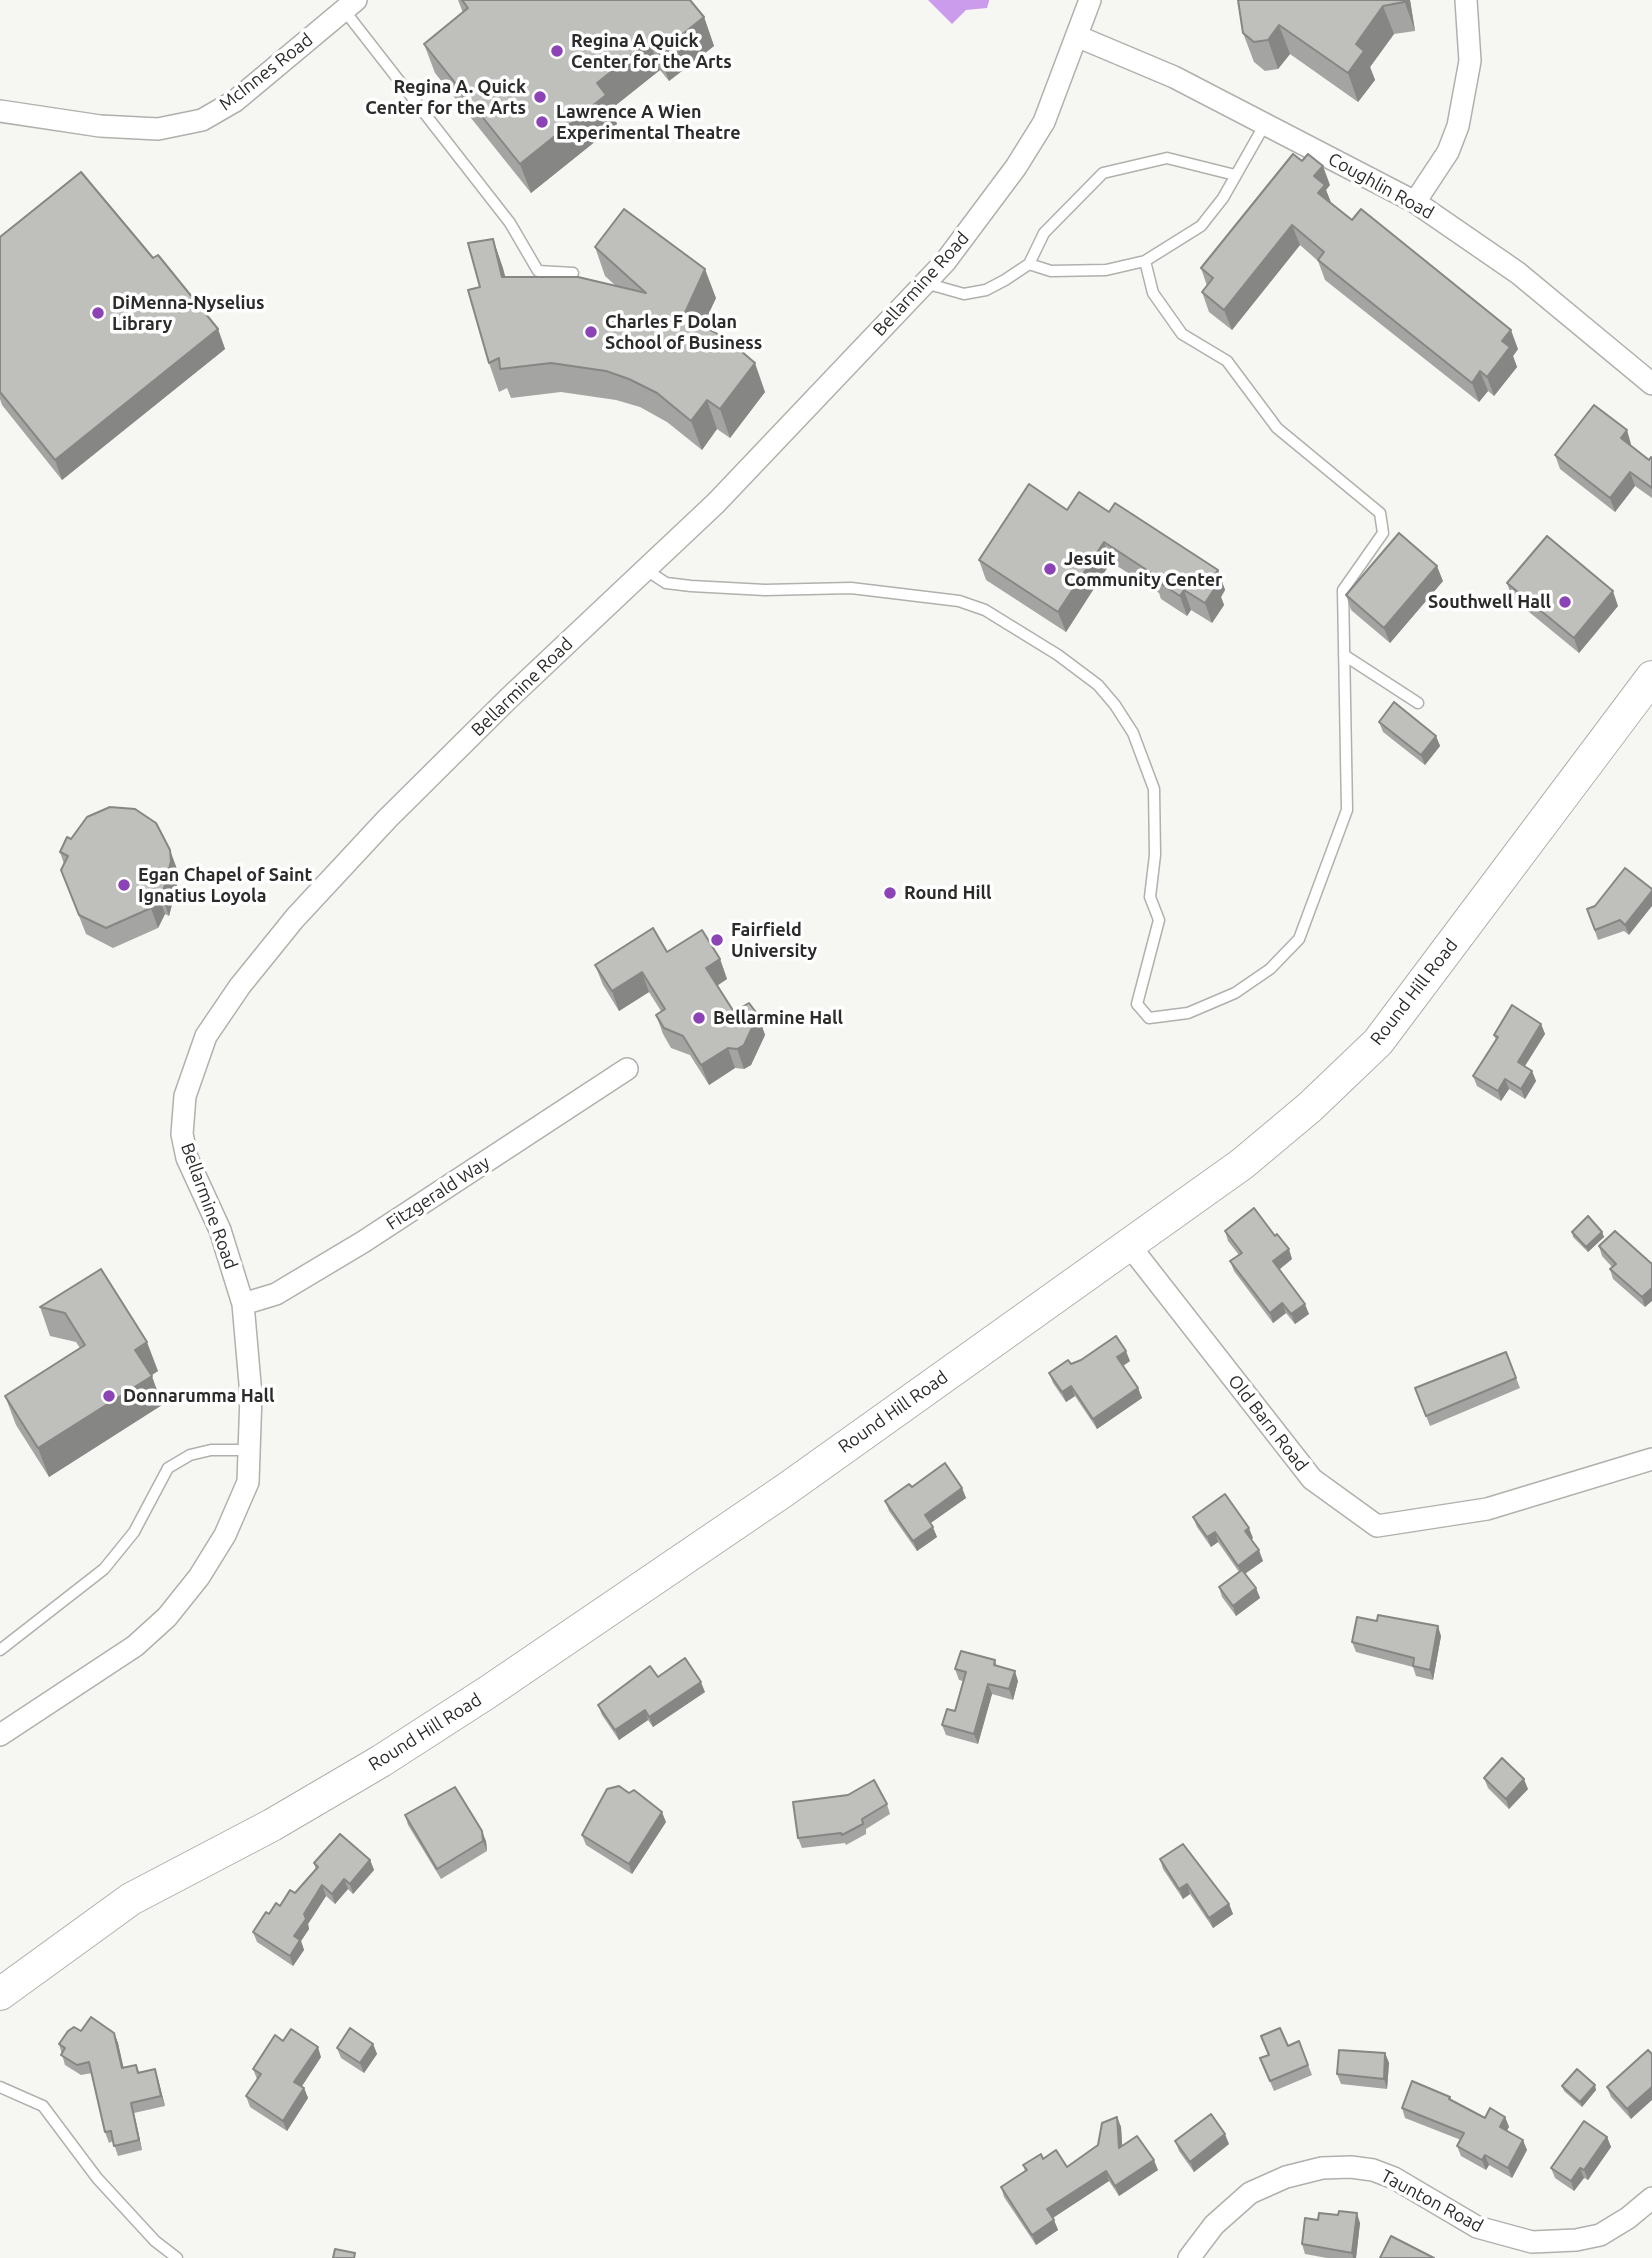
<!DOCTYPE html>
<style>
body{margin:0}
canvas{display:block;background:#f6f6f2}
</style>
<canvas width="1652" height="2258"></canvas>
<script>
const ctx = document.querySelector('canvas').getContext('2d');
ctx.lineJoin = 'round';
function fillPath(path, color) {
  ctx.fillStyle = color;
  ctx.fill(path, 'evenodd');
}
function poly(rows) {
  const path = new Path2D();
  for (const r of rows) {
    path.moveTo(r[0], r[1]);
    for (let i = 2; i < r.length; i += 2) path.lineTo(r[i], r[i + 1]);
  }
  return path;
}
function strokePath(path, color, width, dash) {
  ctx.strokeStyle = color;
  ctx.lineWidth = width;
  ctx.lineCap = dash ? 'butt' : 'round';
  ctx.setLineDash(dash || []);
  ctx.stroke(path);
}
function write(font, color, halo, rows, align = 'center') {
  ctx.font = font + ' Ubuntu,sans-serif';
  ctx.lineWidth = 7;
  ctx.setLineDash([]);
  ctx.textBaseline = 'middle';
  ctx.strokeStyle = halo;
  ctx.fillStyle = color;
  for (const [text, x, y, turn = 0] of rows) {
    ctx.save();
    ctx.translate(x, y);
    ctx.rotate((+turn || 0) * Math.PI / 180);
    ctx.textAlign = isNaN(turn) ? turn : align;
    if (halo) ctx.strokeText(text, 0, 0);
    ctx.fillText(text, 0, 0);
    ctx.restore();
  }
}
fillPath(poly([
 [928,0,989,0,989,1,987,8,966,10,952,24]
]), '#cb9cec');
const lane = poly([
 [344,10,510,223,538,271,573,273],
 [1029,264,1051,271,1106,270,1145,261,1201,226,1223,198,1265,124],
 [925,283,964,294,986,290,1005,280,1029,264,1044,233,1103,173,1167,158,1235,175],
 [646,570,666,583,691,586,765,590,851,588,959,601,985,610,1058,655,1098,685,1115,705,1133,733,1154,789,1155,855,1150,897,1159,920,1137,1004,1149,1018,1188,1013,1235,993,1270,969,1299,939,1347,810,1343,590,1383,533,1380,513,1277,428,1227,361,1182,334,1153,293,1145,261],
 [1344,655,1418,703],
 [0,1650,104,1569,134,1532,168,1468,190,1455,211,1450,250,1450],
 [0,2087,43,2106,97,2178,155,2241,177,2258]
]);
const street = poly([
 [1079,37,1174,77,1415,202,1518,273,1652,384],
 [0,111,100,126,158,129,202,120,235,101,356,0],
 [1415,202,1448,152,1458,126,1470,61,1466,0],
 [1129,1245,1312,1479,1377,1526,1487,1509,1652,1459],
 [243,1304,276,1294,363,1242,627,1069],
 [0,1735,135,1646,167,1617,199,1577,225,1535,248,1482,251,1395,243,1304,220,1230,187,1158,182,1134,185,1096,206,1036,240,986,295,918,387,819,509,698,716,503,945,262,1016,167,1044,122,1090,0],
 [1189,2258,1214,2225,1250,2193,1286,2177,1322,2168,1351,2167,1373,2170,1394,2178,1477,2227,1532,2242,1576,2240,1600,2235,1628,2218,1652,2198]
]);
const secondary = poly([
 [0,1994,131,1899,272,1825,381,1761,488,1692,785,1490,1242,1164,1310,1107,1378,1042,1652,677]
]);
strokePath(lane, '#b1b0ad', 13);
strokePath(street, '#b1b0ad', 24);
strokePath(secondary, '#b1b0ad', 34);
strokePath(lane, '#fff', 10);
strokePath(street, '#fff', 21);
strokePath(secondary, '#fff', 32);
fillPath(poly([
 [458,0,690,0,704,17,714,46,669,81,660,70,611,109,617,124,531,193,435,73,424,44,463,13],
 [1238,0,1410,0,1415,31,1394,34,1370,67,1375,80,1358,102,1290,54,1278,69,1265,71,1254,62,1243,33],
 [1330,185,1326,190,1331,203,1518,349,1513,356,1517,367,1494,396,1488,391,1479,402,1325,280,1318,261,1300,245,1232,330,1209,312,1202,292,1207,286,1201,268],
 [0,237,153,258,218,329,225,349,62,480,2,405,0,399],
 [493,239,505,277,617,287,605,276,595,247,716,298,703,326,765,392,730,438,717,429,702,450,667,422,640,407,616,400,561,392,511,398,507,388,499,392,489,363,480,287],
 [1631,444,1630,446,1649,460,1652,458,1652,498,1635,486,1615,512,1560,469,1555,455],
 [1067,510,1109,512,1218,570,1225,590,1221,597,1224,605,1212,623,1191,610,1187,616,1161,599,1159,593,1111,562,1066,632,986,580,979,560],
 [1443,581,1390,643,1351,610,1346,595],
 [1507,583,1618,606,1579,653,1512,598],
 [1379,722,1436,736,1440,746,1425,765,1383,732],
 [71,839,177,869,178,881,169,916,165,914,158,928,113,948,86,934,61,870,64,864,60,852],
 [1625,868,1629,935,1624,931,1598,940,1587,909,1595,906],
 [667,952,720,959,727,979,717,985,734,1012,758,1015,765,1035,751,1065,744,1069,735,1068,709,1085,690,1055,671,1048,663,1034,656,1015,661,1011,649,992,619,1011,603,985,595,965],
 [1541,1024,1545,1034,1525,1066,1532,1071,1536,1081,1525,1099,1509,1089,1501,1101,1477,1086,1473,1076,1496,1040,1494,1035],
 [1225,1231,1292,1259,1279,1270,1309,1314,1295,1324,1286,1313,1273,1323,1234,1271,1230,1261,1239,1255,1228,1241],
 [1572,1232,1602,1232,1604,1237,1588,1252,1573,1237],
 [1599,1246,1652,1264,1645,1307,1613,1279,1610,1269,1612,1267,1602,1256],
 [101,1269,158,1371,151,1375,162,1405,49,1477,16,1425,5,1396,80,1348,76,1342,50,1336,40,1307],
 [1506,1352,1520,1388,1430,1426,1415,1388],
 [1130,1361,1123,1366,1138,1388,1142,1398,1097,1429,1075,1396,1066,1402,1053,1383,1049,1373,1071,1364],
 [912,1487,962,1488,966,1498,930,1523,937,1537,917,1551,889,1511,885,1501],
 [1193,1517,1253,1538,1251,1540,1263,1561,1245,1573,1256,1588,1260,1598,1236,1616,1222,1597,1219,1587,1239,1572,1218,1542,1211,1547,1197,1527],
 [1441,1636,1433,1680,1416,1676,1413,1667,1356,1652,1352,1642],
 [995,1660,997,1666,1018,1681,1013,1700,992,1694,978,1744,946,1735,942,1725,955,1711,963,1681,959,1680,955,1669],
 [658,1677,705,1692,653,1727,648,1720,619,1740,602,1715,598,1705],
 [1484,1778,1528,1789,1509,1809,1488,1788],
 [848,1795,887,1804,890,1814,866,1829,866,1834,846,1845,845,1843,802,1848,798,1838],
 [405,1815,486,1841,487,1851,441,1879,408,1825],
 [666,1822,632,1874,586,1845,582,1835],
 [1160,1859,1229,1904,1233,1914,1213,1928,1190,1894,1183,1899,1163,1869],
 [370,1860,374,1870,353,1894,348,1889,335,1904,326,1896,308,1924,309,1929,301,1941,304,1950,293,1966,257,1942,253,1932,269,1914,295,1893,316,1870,314,1863],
 [81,2031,114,2033,118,2043,123,2068,136,2065,139,2072,155,2069,158,2079,165,2106,134,2113,142,2150,118,2156,113,2141,109,2143,105,2132,92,2073,81,2075,65,2065,59,2044],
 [1261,2036,1288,2046,1299,2041,1312,2075,1274,2091,1260,2058,1268,2055],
 [283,2041,321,2057,302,2086,304,2088,308,2098,287,2131,250,2107,246,2096,257,2079,253,2069],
 [373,2044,377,2054,364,2073,341,2058,337,2048],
 [1385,2053,1389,2063,1387,2089,1341,2084,1337,2074],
 [1652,2054,1631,2119,1611,2097,1607,2087],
 [1562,2086,1596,2090,1582,2107,1564,2091],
 [1450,2097,1451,2101,1485,2118,1505,2117,1509,2127,1507,2130,1527,2150,1512,2178,1489,2165,1486,2170,1461,2156,1457,2146,1461,2140,1405,2118,1402,2108],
 [1117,2117,1121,2127,1122,2146,1158,2170,1119,2196,1109,2181,1053,2218,1058,2230,1036,2245,1004,2197,1001,2187,1025,2171,1023,2165,1043,2159,1067,2167,1098,2145],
 [1607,2137,1611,2147,1588,2180,1584,2178,1574,2191,1555,2178,1551,2168],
 [1175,2141,1229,2144,1194,2172,1179,2151],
 [1338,2215,1360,2223,1356,2258,1327,2258,1305,2254,1302,2244,1318,2220]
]), '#a4a4a2');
fillPath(poly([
 [1404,0,1410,0,1415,31],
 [1383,6,1394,34,1370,67,1375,80,1358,102,1348,73,1356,44],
 [704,17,714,46,669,81,659,53],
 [1279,25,1290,54,1278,69,1268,40],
 [649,41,660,70,611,109,617,124,531,193,520,164,597,83],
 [1323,166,1330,185,1326,190,1332,205,1326,213,1314,176],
 [1292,225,1300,245,1232,330,1224,310],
 [493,239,503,268,513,306,502,277],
 [705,269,716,298,694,344,684,315],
 [218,329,225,349,62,480,55,460],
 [1511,330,1518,349,1513,356,1517,367,1494,396,1487,377,1502,341],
 [755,363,765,392,730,438,720,409],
 [1480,371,1488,391,1479,402,1472,383],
 [707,400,717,429,702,450,691,421],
 [1627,430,1631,444,1626,452,1621,438],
 [1630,472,1635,486,1615,512,1610,498],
 [1104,542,1111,562,1066,632,1058,612],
 [1437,566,1443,581,1390,643,1384,628],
 [1218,570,1225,590,1221,597,1224,605,1212,623,1205,603,1211,581],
 [1184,590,1191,610,1187,616,1180,596],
 [1613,591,1618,606,1579,653,1574,638],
 [1436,736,1440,746,1425,765,1421,755],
 [170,850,177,869,178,881,169,916,162,896],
 [1652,891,1652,906,1629,935,1625,925],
 [158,894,165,914,158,928,151,908],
 [720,959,727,979,714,988,706,968],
 [642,972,649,992,619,1011,612,991],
 [758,1015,765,1035,751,1065,744,1069,737,1049],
 [1541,1024,1545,1034,1521,1072,1518,1062],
 [728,1048,735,1068,709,1085,701,1065],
 [1532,1071,1536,1081,1525,1099,1521,1089],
 [1505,1079,1509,1089,1501,1101,1498,1091],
 [1602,1232,1604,1237,1588,1252,1586,1247],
 [1289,1249,1292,1259,1277,1271,1273,1261],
 [1652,1288,1652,1301,1645,1307,1642,1297],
 [1282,1303,1286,1313,1273,1323,1270,1313],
 [1305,1304,1309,1314,1295,1324,1291,1314],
 [147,1342,158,1371,146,1379,135,1350],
 [1126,1351,1130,1361,1121,1367,1117,1357],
 [152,1376,162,1405,49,1477,38,1448],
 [1071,1386,1075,1396,1066,1402,1062,1392],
 [1138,1388,1142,1398,1097,1429,1093,1419],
 [962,1488,966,1498,928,1525,925,1515],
 [933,1527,937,1537,917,1551,913,1541],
 [1249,1528,1253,1538,1249,1541,1245,1531],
 [1215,1532,1218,1542,1211,1547,1207,1537],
 [1259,1550,1263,1561,1242,1576,1238,1566],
 [1256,1588,1260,1598,1236,1616,1233,1606],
 [1438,1626,1441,1636,1433,1680,1430,1670],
 [1015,1671,1018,1681,1013,1700,1009,1689],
 [701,1682,705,1692,653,1727,649,1717],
 [988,1684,992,1694,978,1744,974,1734],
 [645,1710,648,1720,619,1740,615,1730],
 [1524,1779,1528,1789,1509,1809,1506,1799],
 [662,1812,666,1822,632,1874,629,1864],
 [482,1831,486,1841,487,1851,483,1841],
 [370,1860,374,1870,353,1894,350,1884],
 [344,1879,348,1889,335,1904,332,1894],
 [1187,1884,1190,1894,1183,1899,1179,1889],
 [322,1885,326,1896,308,1924,309,1929,301,1941,304,1950,293,1966,290,1956,294,1936,304,1914],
 [1229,1904,1233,1914,1213,1928,1209,1918],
 [114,2033,118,2043,126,2078,122,2068],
 [373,2044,377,2054,364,2073,360,2063],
 [318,2047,321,2057,298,2092,294,2082],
 [1385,2053,1389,2063,1387,2089,1384,2079],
 [155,2069,158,2079,165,2106,161,2096],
 [1595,2085,1596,2090,1582,2107,1580,2102],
 [1652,2087,1652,2100,1631,2119,1627,2109],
 [304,2088,308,2098,287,2131,283,2121],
 [131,2103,134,2113,142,2150,139,2140],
 [1117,2117,1121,2127,1123,2158,1119,2148],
 [1505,2117,1509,2127,1503,2137,1500,2127],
 [1225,2134,1229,2144,1194,2172,1190,2162],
 [1607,2137,1611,2147,1588,2180,1584,2170],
 [1523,2140,1527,2150,1512,2178,1508,2168],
 [1485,2155,1489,2165,1486,2170,1482,2160],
 [1154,2160,1158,2170,1119,2196,1115,2186],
 [1580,2168,1584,2178,1574,2191,1571,2181],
 [1106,2171,1109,2181,1051,2219,1047,2209],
 [1357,2213,1360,2223,1356,2258,1353,2258,1352,2253],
 [1054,2220,1058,2230,1036,2245,1032,2235]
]), '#868684');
const building = poly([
 [462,0,690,0,704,17,659,53,649,41,597,83,606,95,520,164,424,44,468,8,462,0],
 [1238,0,1404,0,1404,2,1383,6,1356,44,1364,51,1348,73,1279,25,1268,40,1254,42,1243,33,1238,0],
 [1293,154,1302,161,1308,154,1323,166,1314,176,1325,185,1318,193,1352,220,1361,209,1511,330,1502,341,1510,347,1487,377,1480,371,1472,383,1318,260,1324,252,1292,225,1224,310,1202,292,1213,278,1201,268,1293,154],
 [81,172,153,258,158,255,218,329,55,460,0,392,0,237,81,172],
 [624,209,705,269,684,315,728,340,755,363,720,409,707,400,691,421,657,393,629,379,606,371,551,363,500,369,499,358,489,363,468,290,480,287,468,243,493,239,502,277,578,277,646,293,595,247,624,209],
 [1594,405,1627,430,1621,438,1649,460,1651,457,1652,458,1652,488,1630,472,1610,498,1555,455,1594,405],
 [1029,484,1067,510,1079,492,1109,512,1115,503,1218,570,1211,581,1217,585,1205,603,1184,590,1180,596,1154,579,1156,576,1104,542,1058,612,979,560,1029,484],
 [1399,533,1437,566,1384,628,1346,595,1399,533],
 [1547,536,1613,591,1574,638,1507,583,1547,536],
 [1394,702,1436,736,1421,755,1379,722,1394,702],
 [110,807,135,809,156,823,170,850,171,861,162,896,158,894,151,908,106,928,79,915,61,870,68,856,60,852,67,837,71,839,87,817,110,807],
 [1625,868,1652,889,1652,891,1625,925,1620,920,1595,930,1587,909,1595,906,1625,868],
 [653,928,667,952,702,930,720,959,706,968,734,1012,749,1003,758,1015,744,1045,737,1049,728,1048,701,1065,683,1036,664,1028,656,1015,665,1009,642,972,612,991,595,965,653,928],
 [1512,1005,1541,1024,1518,1062,1532,1071,1521,1089,1505,1079,1498,1091,1473,1076,1498,1037,1494,1035,1512,1005],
 [1254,1208,1275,1236,1277,1234,1289,1249,1273,1261,1305,1304,1291,1314,1282,1303,1270,1313,1230,1261,1242,1253,1225,1231,1254,1208],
 [1588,1216,1602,1232,1586,1247,1572,1232,1588,1216],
 [1615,1231,1652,1264,1652,1288,1642,1297,1610,1269,1616,1264,1599,1246,1615,1231],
 [101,1269,147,1342,135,1350,152,1376,38,1448,5,1396,85,1345,65,1313,40,1307,101,1269],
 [1116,1336,1126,1351,1117,1357,1138,1388,1093,1419,1071,1386,1062,1392,1049,1373,1068,1360,1071,1364,1081,1360,1116,1336],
 [1506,1352,1516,1378,1426,1416,1415,1388,1506,1352],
 [945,1463,962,1488,925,1515,933,1527,913,1541,885,1501,909,1484,912,1487,945,1463],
 [1225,1494,1249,1528,1245,1531,1259,1550,1238,1566,1215,1532,1207,1537,1193,1517,1225,1494],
 [1242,1570,1256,1588,1233,1606,1219,1587,1242,1570],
 [1378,1615,1438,1626,1430,1670,1413,1666,1414,1658,1352,1642,1357,1617,1377,1621,1378,1615],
 [961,1651,995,1660,994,1665,1015,1671,1009,1689,988,1684,974,1734,942,1725,947,1709,955,1711,966,1672,955,1669,961,1651],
 [685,1658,701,1682,649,1717,645,1710,615,1730,598,1705,650,1666,658,1677,685,1658],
 [1502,1758,1524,1779,1506,1799,1484,1778,1502,1758],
 [874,1780,887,1804,862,1819,863,1824,842,1835,841,1833,798,1838,793,1802,848,1795,874,1780],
 [619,1786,629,1793,634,1790,662,1812,629,1864,582,1835,607,1789,619,1786],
 [455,1787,482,1831,483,1841,437,1869,405,1815,455,1787],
 [340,1834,370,1860,350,1884,344,1879,332,1894,322,1885,304,1914,306,1919,294,1936,300,1940,290,1956,253,1932,266,1912,269,1914,276,1903,280,1906,290,1890,295,1893,318,1867,314,1863,340,1834],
 [1183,1844,1229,1904,1209,1918,1187,1884,1179,1889,1160,1859,1183,1844],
 [91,2017,114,2033,122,2068,136,2065,138,2073,155,2069,161,2096,131,2103,139,2140,114,2146,111,2131,105,2132,89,2062,77,2065,61,2055,65,2048,59,2044,68,2031,74,2027,81,2031,91,2017],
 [350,2028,373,2044,360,2063,337,2048,350,2028],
 [1280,2028,1288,2046,1299,2041,1308,2065,1270,2081,1260,2058,1269,2055,1261,2036,1280,2028],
 [291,2029,318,2047,294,2082,304,2088,283,2121,246,2096,261,2074,253,2069,275,2035,283,2041,291,2029],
 [1339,2050,1385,2053,1384,2079,1337,2074,1339,2050],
 [1648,2050,1652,2054,1652,2087,1627,2109,1607,2087,1648,2050],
 [1577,2069,1595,2085,1580,2102,1562,2086,1577,2069],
 [1412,2081,1450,2097,1449,2099,1485,2118,1490,2108,1505,2117,1500,2127,1523,2140,1508,2168,1485,2155,1482,2160,1457,2146,1464,2133,1402,2108,1412,2081],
 [1211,2114,1225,2134,1190,2162,1175,2141,1211,2114],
 [1117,2117,1119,2148,1137,2136,1154,2160,1115,2186,1106,2171,1047,2209,1054,2220,1032,2235,1001,2187,1027,2170,1023,2165,1041,2154,1043,2159,1056,2150,1067,2167,1098,2145,1102,2123,1117,2117],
 [1584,2121,1607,2137,1584,2170,1580,2168,1571,2181,1551,2168,1584,2121],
 [1339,2211,1357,2213,1352,2253,1302,2244,1305,2218,1318,2220,1319,2213,1338,2215,1339,2211],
 [1391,2236,1434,2258,1380,2258,1391,2236],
 [335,2249,355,2253,354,2258,333,2258,335,2249]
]);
fillPath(building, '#bfbfbc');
strokePath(building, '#868684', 2);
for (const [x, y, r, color] of [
 [557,51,7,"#8c43b6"],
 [540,97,7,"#8c43b6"],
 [542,122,7,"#8c43b6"],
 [98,313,7,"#8c43b6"],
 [591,332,7,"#8c43b6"],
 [1050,569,7,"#8c43b6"],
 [1565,602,7,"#8c43b6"],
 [124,885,7,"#8c43b6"],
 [890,893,7,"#8c43b6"],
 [717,940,7,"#8c43b6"],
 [699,1018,7,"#8c43b6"],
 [109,1396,7,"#8c43b6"]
]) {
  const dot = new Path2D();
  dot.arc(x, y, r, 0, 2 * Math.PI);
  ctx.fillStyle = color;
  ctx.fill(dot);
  strokePath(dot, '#fff', 2.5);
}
write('bold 18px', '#2b2b2a', '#fff', [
 ["Regina A Quick",571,41],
 ["Center for the Arts",571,62],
 ["Regina A. Quick",526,87,"right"],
 ["Center for the Arts",526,108,"right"],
 ["Lawrence A Wien",556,112],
 ["Experimental Theatre",556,133],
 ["DiMenna-Nyselius",112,303],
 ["Library",112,324],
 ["Charles F Dolan",605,322],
 ["School of Business",605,343],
 ["Jesuit",1064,559],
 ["Community Center",1064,580],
 ["Southwell Hall",1551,602,"right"],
 ["Egan Chapel of Saint",138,875],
 ["Ignatius Loyola",138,896],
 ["Round Hill",904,893],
 ["Fairfield",731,930],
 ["University",731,951],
 ["Bellarmine Hall",713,1018],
 ["Donnarumma Hall",123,1396]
], 'left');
write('18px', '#2b2b2a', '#fff', [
 ["McInnes Road",266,72,-38],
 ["Coughlin Road",1381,186,29],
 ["Bellarmine Road",921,284,-48],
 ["Bellarmine Road",522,687,-44],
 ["Round Hill Road",1414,992,-52],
 ["Fitzgerald Way",438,1193,-33],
 ["Bellarmine Road",209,1206,70],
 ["Round Hill Road",893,1412,-35],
 ["Old Barn Road",1268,1423,52],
 ["Round Hill Road",425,1732,-32],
 ["Taunton Road",1432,2201,28]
]);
</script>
